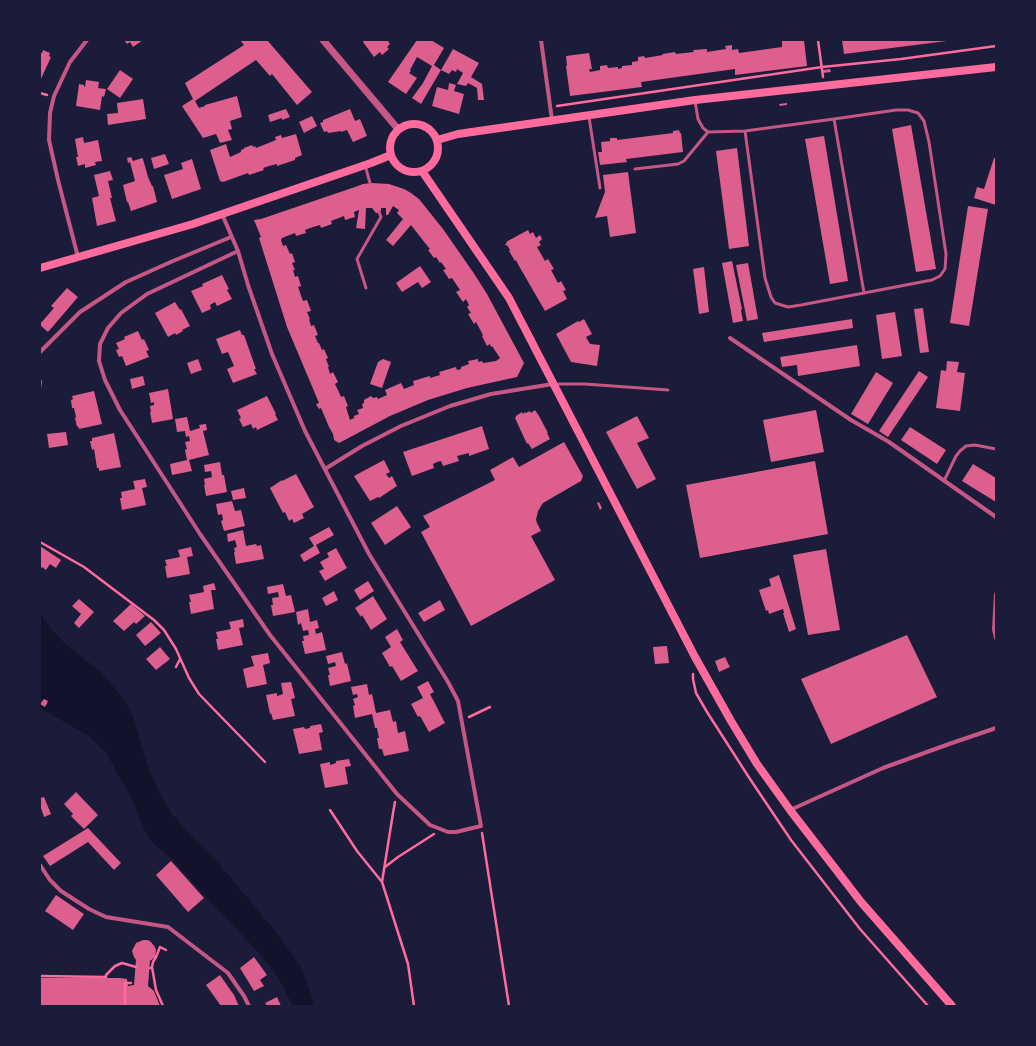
<!DOCTYPE html>
<style>
body{margin:0}
#map{position:relative;width:1036px;height:1046px;overflow:hidden;background:#1b1b3a;font-family:"Sofia Sans Condensed",sans-serif}
canvas{display:block}
.frame{position:absolute;inset:0;border:41px solid #1b1b3a;pointer-events:none}
</style>
<div id="map">
<canvas width="1036" height="1046"></canvas>
<div class="frame"></div>
</div>
<script>
const ctx = document.querySelector('canvas').getContext('2d');
ctx.lineJoin = 'round';
function fillPath(path, color) {
  ctx.fillStyle = color;
  ctx.fill(path, 'evenodd');
}
function poly(rows) {
  const path = new Path2D();
  for (const r of rows) {
    if (r.length === 3) {
      path.moveTo(r[0] + r[2], r[1]);
      path.arc(r[0], r[1], r[2], 0, 2 * Math.PI);
      continue;
    }
    path.moveTo(r[0], r[1]);
    for (let i = 2; i < r.length; i += 2) path.lineTo(r[i], r[i + 1]);
  }
  return path;
}
function strokePath(path, color, width, dash) {
  ctx.strokeStyle = color;
  ctx.lineWidth = width;
  ctx.lineCap = dash ? 'butt' : 'round';
  ctx.setLineDash(dash || []);
  ctx.stroke(path);
}
fillPath(poly([
 [40,613,52,630,66,645,101,672,126,702,134,719,149,770,159,792,172,814,195,840,220,865,275,931,301,967,313,1000,314,1006,293,1006,278,977,259,953,206,897,173,860,156,846,147,835,132,800,107,754,89,736,40,708]
]), '#12122b');
fillPath(poly([
 [124,40,143,40,133,47,130,42,127,44],
 [240,40,267,40,312,92,297,105,272,74,270,76,256,60,195,101,199,108,205,106,205,105,237,96,242,117,230,121,232,129,228,130,232,140,220,143,216,134,203,138,182,106,193,99,185,83,244,45],
 [364,40,389,40,388,41,390,44,387,47,389,49,382,55,380,52,374,57,363,42],
 [417,40,431,40,444,48,434,65,441,70,453,49,479,63,471,77,482,84,484,100,478,100,477,88,468,83,466,86,457,84,463,73,457,69,456,72,452,70,449,74,441,70,421,104,412,98,423,83,432,66,417,57,410,70,411,71,409,73,417,78,406,94,388,82],
 [782,40,804,40,807,66,735,75,735,69,641,82,642,87,570,96,566,66,567,66,566,56,589,53,592,69,589,69,590,72,600,70,600,66,607,65,608,68,618,67,618,69,622,68,622,66,632,65,632,62,638,61,638,57,644,56,645,58,663,55,662,54,669,53,675,52,676,54,694,52,693,50,707,49,707,52,726,49,725,46,732,45,732,50,738,49,739,53,782,47],
 [842,40,947,40,947,41,844,54],
 [43,50,50,53,49,56,51,57,40,81,40,52,42,53],
 [830,69,831,72,823,73,823,70],
 [120,70,133,79,120,98,107,89],
 [86,80,99,82,98,88,106,89,104,97,102,96,100,110,76,106,79,84,84,85,84,86,85,87],
 [449,83,456,85,454,91,464,94,459,114,432,106,437,87,448,90],
 [143,99,146,119,108,125,107,114,118,113,117,103],
 [787,103,787,105,780,106,779,104],
 [286,109,290,117,282,120,282,118,270,122,268,115],
 [350,109,355,121,360,119,367,136,353,142,347,130,341,132,341,131,328,133,327,131,324,132,320,123,323,122,323,120],
 [312,116,317,126,304,133,299,122],
 [911,125,936,269,916,272,892,129],
 [679,130,680,133,681,133,683,152,626,159,627,162,600,165,598,152,602,152,601,142,610,141,610,138,617,138,617,140,673,133,673,131],
 [296,134,302,155,295,158,295,160,277,166,277,164,269,166,263,168,264,170,249,175,248,173,223,182,220,181,210,150,226,144,230,157,241,152,241,150,244,149,244,148,252,145,253,147,255,146,256,148,276,140,275,137,281,135,282,138],
 [824,136,848,281,830,284,805,139],
 [83,137,84,143,98,140,102,161,95,162,96,165,85,168,85,164,78,166,76,157,78,157,75,139],
 [737,148,749,246,729,249,716,151],
 [165,154,169,164,154,169,151,158],
 [131,157,133,161,142,158,143,159,148,177,152,186,153,186,157,202,131,211,128,202,127,202,123,185,135,181,130,162,128,163,127,158],
 [994,158,996,158,996,205,974,198,977,187,984,189],
 [192,159,201,189,172,199,164,175,183,169,181,163],
 [110,171,113,180,108,181,112,198,110,198,116,221,97,226,92,198,99,196,94,175],
 [628,172,636,233,610,237,607,216,595,218,605,192,603,175],
 [372,183,389,184,404,189,411,193,419,199,443,229,473,272,487,294,524,363,517,377,467,388,428,400,390,416,339,443,334,440,333,434,329,427,321,408,319,409,316,404,319,403,287,327,259,238,261,237,254,220,261,219,355,187,363,184],
 [393,206,399,210,397,213,403,219,386,240,393,246,411,225,425,243,430,249,428,250,434,258,436,257,440,263,441,262,446,269,443,270,449,279,452,278,460,290,456,292,463,302,466,299,469,305,467,307,471,313,468,314,474,324,476,322,483,335,482,336,487,346,490,344,491,347,492,346,500,358,496,361,483,363,482,361,478,362,478,359,468,361,469,364,461,367,461,369,457,370,456,367,439,372,440,375,430,378,430,376,413,381,414,385,404,389,401,383,385,390,387,395,378,399,377,397,373,398,371,396,364,400,364,403,362,404,363,408,357,410,359,414,354,416,354,418,350,420,346,407,348,406,344,396,341,397,338,390,335,384,338,382,333,372,330,374,328,367,329,367,326,359,328,358,324,349,322,350,319,343,318,343,315,336,318,335,314,325,311,326,309,319,310,319,307,312,311,311,307,300,303,301,298,287,301,286,298,276,295,277,293,270,295,270,292,263,295,262,292,253,290,254,286,245,283,246,281,240,282,238,295,233,296,236,306,233,305,230,313,227,320,225,321,228,332,224,331,221,344,216,345,220,355,217,354,212,359,210,356,228,365,229,366,208,372,208,376,213,378,213,381,211,381,208,386,208,386,215,388,215],
 [968,206,988,209,969,326,950,323],
 [528,230,530,234,533,232,536,238,540,235,542,239,539,242,541,245,537,247,545,261,548,259,554,269,551,270,558,283,561,281,566,290,563,291,567,299,545,311,519,266,516,260,515,261,509,251,510,250,507,245,506,246,505,244,507,243,506,242],
 [732,261,742,309,741,310,743,321,733,323,722,263],
 [748,263,758,319,747,321,736,265],
 [420,266,431,282,422,288,418,282,402,292,396,283],
 [704,267,709,312,699,314,693,269],
 [222,275,229,289,227,290,232,299,217,306,215,302,210,305,211,309,202,313,191,291,203,286,202,284],
 [67,288,78,297,48,332,40,325,40,324,54,308,51,306],
 [175,302,180,310,181,309,190,326,182,330,183,331,176,335,175,333,168,337,155,313],
 [923,308,929,352,920,353,914,309],
 [895,312,902,356,882,359,876,315],
 [584,319,592,334,586,337,590,344,600,345,597,366,571,362,556,334,578,321,579,322],
 [852,319,853,328,764,342,762,333],
 [240,330,242,335,244,335,256,369,254,369,257,374,233,383,227,369,234,366,228,352,222,354,216,339],
 [138,331,142,340,144,339,149,350,146,351,149,357,126,366,122,356,119,357,116,350,119,349,116,343,125,339,124,337],
 [857,345,860,366,798,376,797,365,782,367,780,357],
 [198,359,202,370,191,374,187,363],
 [383,359,391,362,382,388,370,384,378,362],
 [947,361,959,362,957,372,965,373,960,411,936,408,941,370,946,371],
 [919,371,928,377,888,437,879,431],
 [876,372,893,383,868,424,851,414],
 [143,376,145,385,132,389,130,379],
 [40,378,42,381,41,389,40,389],
 [168,389,173,419,152,423,150,412,151,412,150,406,154,405,154,402,151,403,149,393],
 [94,391,102,424,79,429,78,426,77,427,75,418,76,417,74,408,72,408,71,400,73,399,72,396],
 [267,396,276,414,275,414,278,420,257,430,256,427,253,429,251,424,243,427,239,419,241,418,237,410],
 [535,410,539,416,548,433,547,433,550,439,532,449,528,443,527,444,515,418,516,417,516,416,522,412,523,414,525,412,526,413,530,411,531,413],
 [816,410,824,452,771,462,763,420],
 [637,416,649,438,637,443,656,479,637,489,606,432],
 [187,417,190,431,200,428,199,425,206,424,207,430,203,431,209,455,189,460,192,471,172,475,170,464,187,460,185,450,187,449,185,442,190,441,189,436,186,437,185,431,177,432,175,419],
 [482,426,489,449,469,456,469,453,457,456,459,461,443,466,441,461,437,462,433,464,434,468,412,476,403,452],
 [910,427,946,450,937,464,901,440],
 [66,432,68,445,49,448,47,434],
 [114,433,121,467,99,471,99,468,97,468,94,449,92,450,90,441,92,441,92,438],
 [564,442,583,476,581,481,543,503,538,511,536,520,537,523,541,531,531,536,555,580,471,626,421,532,430,527,423,516,495,480,490,470,513,457,519,467],
 [384,460,390,472,386,474,389,478,392,476,397,486,379,498,378,497,370,501,354,476],
 [815,461,828,534,700,558,686,485],
 [220,462,222,475,224,475,227,492,206,496,204,485,205,485,204,479,212,477,211,471,205,472,204,465],
 [973,464,996,478,996,502,962,481],
 [296,474,314,507,302,514,304,518,294,523,292,519,289,521,285,512,283,513,270,488,282,480,282,481],
 [145,479,147,487,142,488,146,505,122,510,120,498,122,498,121,492,135,489,133,481],
 [244,488,246,498,233,500,231,491],
 [232,501,235,511,241,510,245,526,224,531,221,521,223,520,222,514,218,515,216,504],
 [599,502,602,508,600,510,597,503],
 [397,506,411,527,385,545,371,523],
 [329,527,334,535,316,545,320,553,304,562,300,555,314,546,309,538],
 [243,530,246,546,256,544,257,546,261,545,264,559,236,564,234,552,235,552,234,548,237,547,235,540,228,542,227,534],
 [40,546,61,560,56,568,50,564,46,570,42,567,40,570],
 [191,547,193,556,187,557,190,574,167,578,165,566,167,566,165,560,180,557,178,550],
 [336,548,347,568,325,581,319,571,324,569,320,562,329,557,327,553],
 [826,549,840,630,808,635,793,555],
 [779,575,796,629,789,632,783,613,784,613,783,609,769,614,768,610,766,611,759,590,771,586,769,579],
 [368,581,374,591,360,600,354,590],
 [214,583,216,590,211,590,214,609,191,614,189,602,191,602,189,595,204,592,203,586],
 [283,584,286,596,291,595,295,612,273,616,271,605,273,605,272,598,279,597,278,592,268,594,267,587],
 [334,591,338,600,326,606,322,598],
 [373,596,387,619,371,630,362,615,361,617,355,608],
 [79,599,94,612,79,628,74,623,81,614,72,606],
 [440,600,445,610,424,622,418,613],
 [131,604,145,616,136,624,134,622,124,631,113,621],
 [308,609,310,622,317,620,319,628,315,629,316,634,322,632,326,650,305,654,302,641,304,641,303,636,309,635,308,630,303,631,301,623,298,625,296,612],
 [243,619,244,627,239,628,243,645,218,650,216,639,218,639,216,632,231,629,229,622],
 [151,622,161,633,145,646,136,635],
 [397,629,403,640,400,642,418,671,401,681,392,666,390,667,382,653,391,647,385,637],
 [907,635,937,697,831,744,801,679],
 [667,646,669,663,655,664,653,647],
 [160,647,170,659,156,670,146,659],
 [342,652,345,664,347,663,351,681,330,686,328,675,330,675,328,668,336,666,335,662,328,664,326,656],
 [268,653,270,663,263,665,267,684,247,688,243,669,254,666,251,656],
 [725,657,730,667,719,672,715,661],
 [428,681,434,692,430,694,445,723,429,732,420,716,418,717,411,704,423,698,417,687],
 [291,682,295,698,291,699,295,716,273,720,271,713,270,714,266,695,277,693,277,696,283,694,281,683],
 [367,684,369,695,372,694,376,713,390,710,393,722,396,721,398,733,405,731,409,751,384,756,382,749,379,749,377,738,379,738,377,728,375,728,372,714,355,718,353,706,355,705,353,699,358,697,357,694,353,695,351,687],
 [44,699,48,701,45,707,40,704],
 [321,724,323,732,319,733,322,750,299,754,293,729,304,727,305,729,310,728,310,726],
 [349,759,351,766,345,767,348,784,325,788,320,764,330,762,330,765,336,763,336,761],
 [76,792,98,815,84,829,71,816,73,814,64,804],
 [44,797,51,814,44,817,40,805,40,798],
 [88,828,121,863,114,870,88,842,50,866,43,856],
 [171,861,204,898,188,912,156,875],
 [56,895,84,914,73,930,45,911],
 [143,940,148,940,151,942,155,947,156,950,155,957,150,961,148,986,154,991,160,1006,40,1006,40,978,120,978,127,979,128,986,134,985,136,960,134,957,132,951,136,943],
 [254,957,267,975,260,980,264,986,254,991,240,968],
 [220,975,234,995,239,1006,221,1006,206,985],
 [277,997,281,1006,267,1006,265,1003]
]), '#dd5f8e');
strokePath(poly([
 [818,40,823,77],
 [40,93,47,95],
 [557,106,822,67,901,59,996,46],
 [40,542,84,567,154,620,164,630,176,649,189,678,199,694,265,762],
 [176,667,180,659],
 [693,674,693,679,696,693,707,712,750,779,791,840,860,929,928,1006],
 [469,717,490,707],
 [395,802,393,813,382,882,408,964,414,1006],
 [330,810,357,851,382,882],
 [482,833,509,1006],
 [385,867,398,857,434,834],
 [152,967,153,962,156,957,160,947,166,950],
 [150,968,152,967,156,990,163,1006],
 [40,976,106,977,106,975,115,966,122,963,136,967],
 [125,1006,125,983,131,983]
]), '#ff6b9d', 2.5);
strokePath(poly([
 [695,101,698,119,703,128,708,132,745,131,765,278,771,297,775,303,788,307,801,305,864,293,834,119,745,131],
 [589,117,600,188],
 [834,119,896,110,908,110,918,113,924,121,929,142,946,254,945,269,940,276,932,280,864,293],
 [365,165,370,183],
 [635,169,678,164,684,161,708,132],
 [366,288,357,259,381,217,379,212],
 [556,384,585,384,668,390],
 [944,481,956,456,960,451,966,446,975,445,996,449]
]), '#c65784', 3);
strokePath(poly([
 [541,40,552,120],
 [222,214,238,251,248,285,272,354,305,431,369,554,448,682,458,701,481,826,456,832,448,832,430,825,397,794,270,635,200,534,151,458,120,410,105,380,99,361,100,344,108,328,121,313,147,294,238,251],
 [78,257,58,180,49,140,50,113,54,96,70,62,87,40],
 [730,338,851,420,889,442,996,517],
 [40,352,80,312,126,282,173,261,231,237],
 [325,469,362,446,401,426,450,406,491,394,553,384],
 [996,594,994,629,996,638],
 [790,810,883,768,949,744,996,728],
 [40,865,50,880,61,891,89,909,106,917,168,927,228,973,244,996,249,1006]
]), '#c65784', 4);
strokePath(poly([
 [323,40,398,129]
]), '#c65784', 7);
strokePath(poly([
 [414,148,24],
 [437,140,458,134,695,100,996,67],
 [422,171,509,298,695,657,731,721,757,764,790,810,861,902,952,1006],
 [40,268,193,224,371,163,391,155]
]), '#ff6b9d', 8);
</script>
